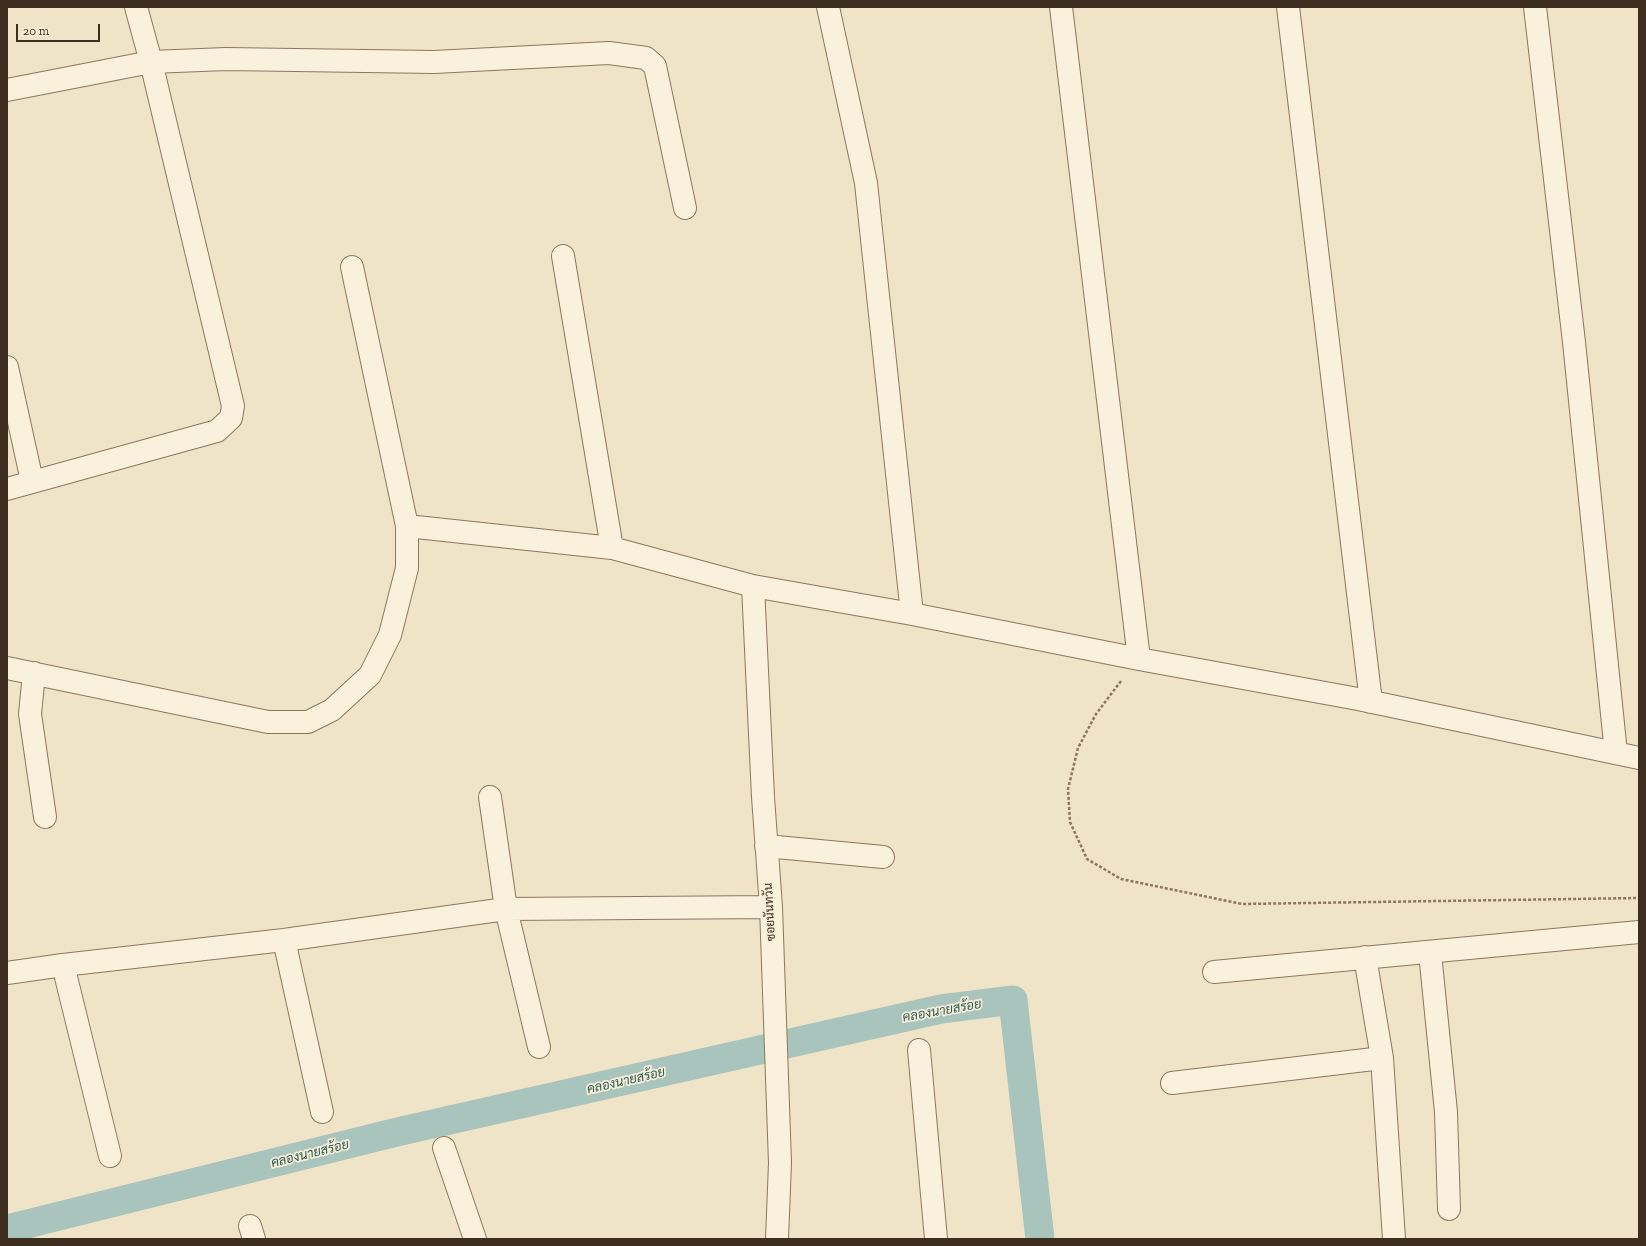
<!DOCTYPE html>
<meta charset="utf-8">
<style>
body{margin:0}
#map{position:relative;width:1646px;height:1246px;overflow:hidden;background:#f0e4c8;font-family:"Zilla Slab",serif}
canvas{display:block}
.frame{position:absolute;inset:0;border:8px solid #3d2e20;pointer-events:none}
.scale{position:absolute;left:16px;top:24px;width:84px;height:18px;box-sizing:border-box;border:2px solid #3d2e20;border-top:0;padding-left:5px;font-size:12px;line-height:14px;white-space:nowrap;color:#3d2e20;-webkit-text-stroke:3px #f7eed8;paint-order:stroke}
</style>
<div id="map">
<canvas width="1646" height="1246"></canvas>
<div class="frame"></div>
<div class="scale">20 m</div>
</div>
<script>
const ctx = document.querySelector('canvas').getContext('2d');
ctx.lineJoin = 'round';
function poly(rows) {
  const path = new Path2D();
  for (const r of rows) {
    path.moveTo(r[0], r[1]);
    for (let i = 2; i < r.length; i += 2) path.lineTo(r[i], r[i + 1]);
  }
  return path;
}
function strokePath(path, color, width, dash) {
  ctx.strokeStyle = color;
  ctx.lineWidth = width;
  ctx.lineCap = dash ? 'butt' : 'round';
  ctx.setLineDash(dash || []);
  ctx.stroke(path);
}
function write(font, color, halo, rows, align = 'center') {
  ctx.font = font + ' "Zilla Slab",Sarabun,serif';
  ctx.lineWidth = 3.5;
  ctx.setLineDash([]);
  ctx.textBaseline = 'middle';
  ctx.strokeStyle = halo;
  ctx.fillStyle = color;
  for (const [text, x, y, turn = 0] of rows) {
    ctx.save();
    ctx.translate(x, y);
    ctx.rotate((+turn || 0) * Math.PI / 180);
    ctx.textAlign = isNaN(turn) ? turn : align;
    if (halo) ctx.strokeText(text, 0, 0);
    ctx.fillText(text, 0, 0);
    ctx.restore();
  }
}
strokePath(poly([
 [7,1229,397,1132,941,1009,1013,1000,1040,1239]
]), '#a9c4bc', 29);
const minor = poly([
 [828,7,866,183,912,614],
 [1061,7,1139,659],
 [1288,7,1371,702],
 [1535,7,1574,342,1616,753],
 [7,90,151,62,226,59,434,62,609,53,646,58,655,66,685,208],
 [563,256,612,548],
 [7,367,32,481],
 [7,489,217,431,231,418,233,406,151,62,136,7],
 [407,526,612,548,753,586,912,614,1139,659,1358,699,1639,758],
 [753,586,763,797,771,907,780,1163,777,1239],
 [7,668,268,722,308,722,332,710,370,675,390,635,407,568,407,526,352,267],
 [34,673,30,714,45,817],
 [490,797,506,909,539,1047],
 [766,846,883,857],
 [284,940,322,1112],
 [1430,953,1446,1112,1449,1209],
 [1365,957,1382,1058,1394,1239],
 [63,965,110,1156],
 [1214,972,1639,932],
 [7,973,63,965,284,940,506,909,771,907],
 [919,1050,936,1239],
 [1172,1083,1382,1058],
 [444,1148,475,1239],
 [250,1226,254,1239]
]);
strokePath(minor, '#8d765c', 24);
strokePath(poly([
 [1121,681,1096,714,1078,748,1068,789,1070,822,1087,859,1121,879,1242,904,1639,898]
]), '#8d765c', 2.5, [3, 2]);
strokePath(minor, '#faf1dc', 22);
write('12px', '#3d2e20', '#f7eed8', [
 ["ซอยนันทวัน",770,912,-93]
]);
write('italic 13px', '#2f5d5a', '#f7eed8', [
 ["คลองนายสร้อย",942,1011,-10],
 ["คลองนายสร้อย",626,1081,-13],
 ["คลองนายสร้อย",310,1154,-14]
]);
</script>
